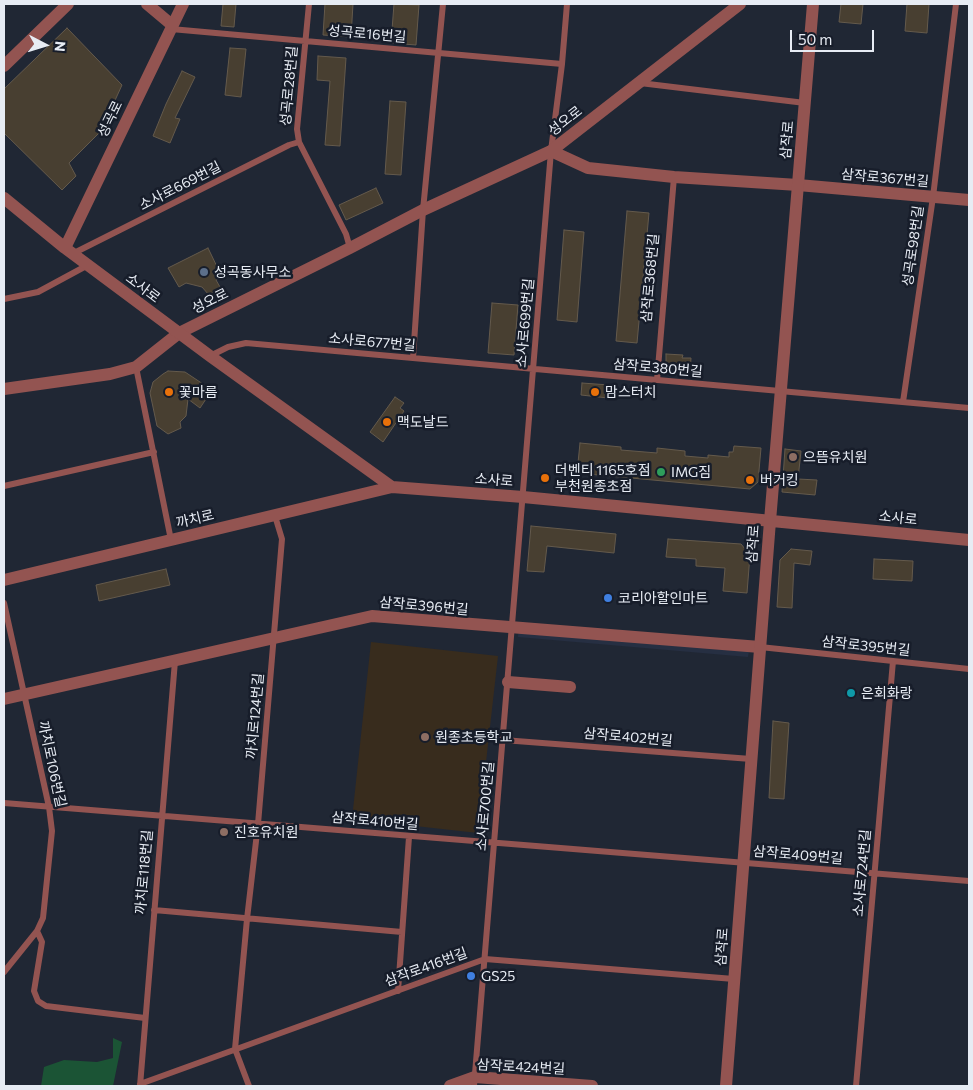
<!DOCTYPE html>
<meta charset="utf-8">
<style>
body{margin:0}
#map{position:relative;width:973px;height:1090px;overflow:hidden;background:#202734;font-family:Commissioner,sans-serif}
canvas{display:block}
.frame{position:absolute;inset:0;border:5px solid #e7ecf4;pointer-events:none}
.north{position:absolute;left:20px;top:20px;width:50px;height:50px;-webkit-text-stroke:4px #171d2a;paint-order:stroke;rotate:95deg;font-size:14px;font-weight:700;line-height:20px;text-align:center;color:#e7ecf4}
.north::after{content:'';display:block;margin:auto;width:18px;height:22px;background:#e7ecf4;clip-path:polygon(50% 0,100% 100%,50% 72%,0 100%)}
.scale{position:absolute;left:790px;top:30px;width:84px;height:22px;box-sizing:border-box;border:2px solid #e7ecf4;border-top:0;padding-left:6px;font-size:15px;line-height:18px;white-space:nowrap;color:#e7ecf4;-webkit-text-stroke:4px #171d2a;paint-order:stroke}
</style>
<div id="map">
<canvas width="973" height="1090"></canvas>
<div class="frame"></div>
<div class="north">N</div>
<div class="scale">50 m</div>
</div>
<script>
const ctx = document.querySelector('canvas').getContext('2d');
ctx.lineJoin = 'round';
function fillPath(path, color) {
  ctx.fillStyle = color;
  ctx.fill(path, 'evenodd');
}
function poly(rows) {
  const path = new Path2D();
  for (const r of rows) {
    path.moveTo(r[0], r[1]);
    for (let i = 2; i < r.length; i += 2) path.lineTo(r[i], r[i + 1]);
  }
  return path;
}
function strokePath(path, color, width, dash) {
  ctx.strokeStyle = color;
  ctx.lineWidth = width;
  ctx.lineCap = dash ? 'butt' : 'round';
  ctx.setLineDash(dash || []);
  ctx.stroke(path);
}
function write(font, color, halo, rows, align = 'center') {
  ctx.font = font + ' Commissioner,"Noto Sans KR",sans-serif';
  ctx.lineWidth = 5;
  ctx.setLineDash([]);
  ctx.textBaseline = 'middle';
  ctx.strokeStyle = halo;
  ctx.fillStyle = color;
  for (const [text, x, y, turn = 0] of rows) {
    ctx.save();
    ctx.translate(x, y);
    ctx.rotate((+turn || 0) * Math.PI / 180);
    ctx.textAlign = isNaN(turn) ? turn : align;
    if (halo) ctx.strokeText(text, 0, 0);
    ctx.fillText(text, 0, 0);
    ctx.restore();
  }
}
fillPath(poly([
 [519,624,750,643,748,657,518,637]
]), '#262f42');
fillPath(poly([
 [371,642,498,656,478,833,352,819]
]), '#382c1d');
fillPath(poly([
 [113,1038,122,1042,113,1086,41,1086,44,1067,64,1060,97,1062,113,1058]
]), '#1b5435');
const building = poly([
 [223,4,236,4,234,27,221,26,223,4],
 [325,4,353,4,351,37,323,35,325,4],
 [394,4,419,5,416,45,391,43,394,4],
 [841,4,863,4,861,24,839,22,841,4],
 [907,4,929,4,927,33,905,31,907,4],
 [67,28,122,85,101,131,69,163,76,176,62,190,4,133,4,89,67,28],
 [230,48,246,49,241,97,225,95,230,48],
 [318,56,346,58,340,146,325,145,330,81,317,80,318,56],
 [182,71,195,77,175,118,180,119,170,143,153,136,166,104,182,71],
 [390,101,406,102,401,175,385,174,390,101],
 [376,188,383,203,346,220,339,205,376,188],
 [627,211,649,213,637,343,616,341,627,211],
 [564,230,584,232,577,322,557,320,564,230],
 [208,248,222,277,216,280,220,287,209,295,202,287,186,283,179,287,168,268,208,248],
 [492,303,518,305,514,355,488,353,492,303],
 [666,354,683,355,682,358,691,358,690,373,671,371,666,363,666,354],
 [168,371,185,372,212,390,200,408,188,399,186,416,180,422,181,428,168,434,157,426,150,393,153,382,163,374,168,371],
 [582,383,609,385,608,398,581,395,582,383],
 [395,397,404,403,400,408,404,411,383,442,370,432,395,397],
 [580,443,621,447,621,450,657,453,657,448,685,451,685,456,708,458,708,455,729,457,729,452,733,452,734,446,761,448,758,482,750,489,577,473,580,443],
 [785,449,801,451,798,479,817,480,815,495,782,492,785,449],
 [531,526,616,534,614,553,547,546,544,572,527,571,531,526],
 [668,539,741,544,750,555,747,593,723,591,725,568,696,566,696,559,666,557,668,539],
 [791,549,812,551,810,565,794,563,792,608,777,607,780,560,791,549],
 [874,559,913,561,912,581,873,579,874,559],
 [166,569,170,585,99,601,96,585,166,569],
 [773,721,789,723,784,799,769,798,773,721]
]);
fillPath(building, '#483f31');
strokePath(building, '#645a4c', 1);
strokePath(poly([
 [309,4,297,129,299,142,346,234,350,248],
 [171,29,562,64],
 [640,83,805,103],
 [72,254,289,145,299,142],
 [4,299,38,292,88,265],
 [210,356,228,347,246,343,969,408],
 [413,358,423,210,443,4],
 [136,367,171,540],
 [657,380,674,177],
 [903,402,933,197,956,4],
 [4,486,154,452],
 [4,603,49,807,52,831,43,918,37,931,4,972],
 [760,647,969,669],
 [503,740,751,759],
 [4,803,969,881],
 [154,910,402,932],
 [37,931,42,942,34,991,38,1001,46,1006,145,1018],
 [398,991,409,837],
 [140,1084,485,959,734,979],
 [140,1086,175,661],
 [249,1086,235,1049,247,919,258,824,282,539,275,516],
 [474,1086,551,151,562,64,567,4],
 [856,1086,893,661]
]), '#935451', 6);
strokePath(poly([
 [147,4,172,25],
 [4,66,68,4],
 [551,151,588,168,674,177,798,185,969,200],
 [4,389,110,374,136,367,179,333,350,248,423,210,551,151,740,4],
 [508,682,570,687],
 [4,699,372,616,760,647],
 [450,1086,475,1077,592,1086]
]), '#935451', 12);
strokePath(poly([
 [4,198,65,248,210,356,392,487,523,497,969,540],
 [65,248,183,4],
 [4,580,392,487],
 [726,1086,770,521,813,4]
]), '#935451', 12);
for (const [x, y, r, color] of [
 [204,272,5,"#5c6f8a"],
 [169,392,5,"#e8710a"],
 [595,392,5,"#e8710a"],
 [387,422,5,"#e8710a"],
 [793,457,5,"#8d6e63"],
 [661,472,5,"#2e9e5b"],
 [545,478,5,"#e8710a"],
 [750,480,5,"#e8710a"],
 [608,598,5,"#3f7fe0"],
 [851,693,5,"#0f9aa8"],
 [425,737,5,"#8d6e63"],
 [224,832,5,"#8d6e63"],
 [471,976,5,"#3f7fe0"]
]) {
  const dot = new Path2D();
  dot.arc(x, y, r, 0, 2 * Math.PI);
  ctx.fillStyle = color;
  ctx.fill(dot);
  strokePath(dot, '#171d2a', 2);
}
write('14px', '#e7ecf4', '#171d2a', [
 ["성곡로16번길",367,34,5],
 ["성곡로28번길",289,86,-85],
 ["성곡로",110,119,-64],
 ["성오로",565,121,-38],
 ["삼작로",787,140,-85],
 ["삼작로367번길",885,178,5],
 ["소사로669번길",180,186,-27],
 ["성곡로98번길",913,246,-82],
 ["삼작로368번길",650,278,-85],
 ["소사로",143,288,37],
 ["성오로",210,301,-26],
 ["소사로699번길",525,323,-85],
 ["소사로677번길",372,342,5],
 ["삼작로380번길",658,368,5],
 ["소사로",494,480,4],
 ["소사로",898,518,6],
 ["까치로",195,519,-13],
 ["삼작로",753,544,-86],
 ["삼작로396번길",424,606,5],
 ["삼작로395번길",866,646,6],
 ["까치로124번길",255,716,-85],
 ["삼작로402번길",628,737,5],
 ["까치로106번길",52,764,78],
 ["소사로700번길",485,806,-85],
 ["삼작로410번길",375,821,5],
 ["삼작로409번길",798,855,5],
 ["까치로118번길",144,872,-85],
 ["소사로724번길",862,873,-85],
 ["삼작로",722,947,-86],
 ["삼작로416번길",426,967,-20],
 ["삼작로424번길",521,1067,3]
]);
write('14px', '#e7ecf4', '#171d2a', [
 ["성곡동사무소",214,272],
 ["꽃마름",179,392],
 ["맘스터치",605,392],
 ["맥도날드",397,422],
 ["으뜸유치원",803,457],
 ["더벤티 1165호점",555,470],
 ["부천원종초점",555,486],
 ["IMG짐",671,472],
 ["버거킹",760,480],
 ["코리아할인마트",618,598],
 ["은회화랑",861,693],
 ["원종초등학교",435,737],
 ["진호유치원",234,832],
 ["GS25",481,976]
], 'left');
</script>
